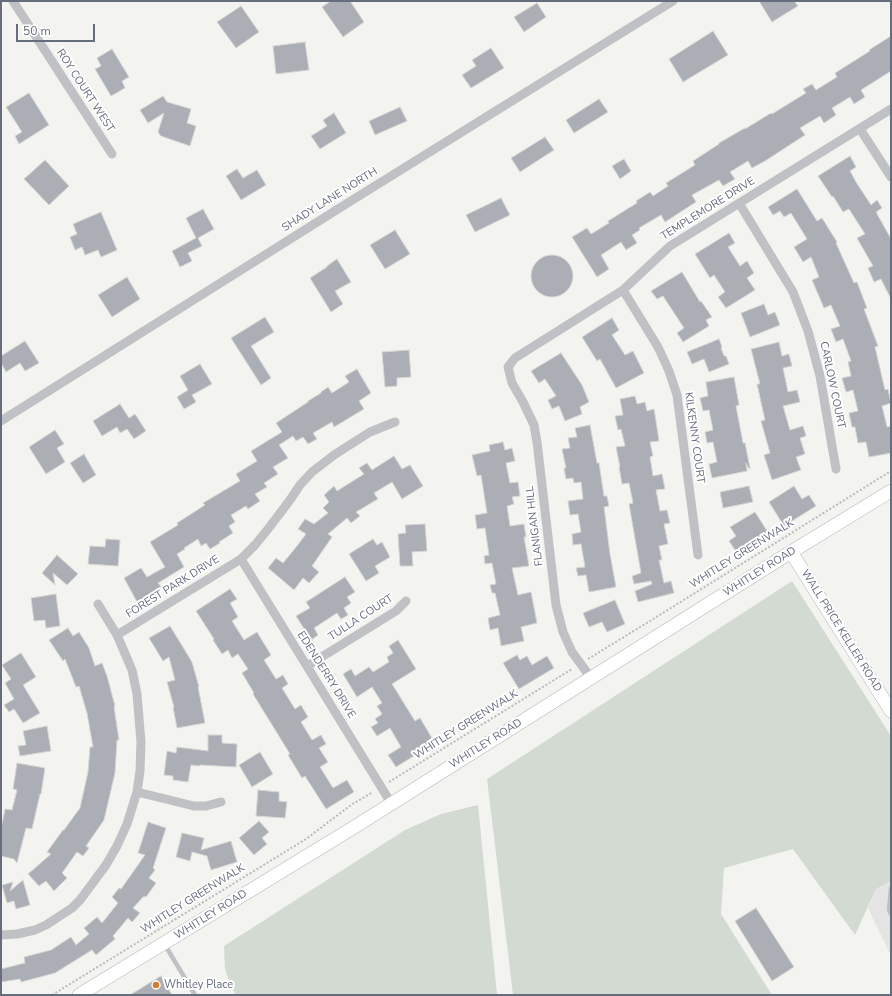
<!DOCTYPE html>
<style>
body{margin:0}
#map{position:relative;width:892px;height:996px;overflow:hidden;background:#f3f4f0;font-family:"Nunito Sans",sans-serif}
canvas{display:block}
.frame{position:absolute;inset:0;border:2px solid #666d7e;pointer-events:none}
.scale{position:absolute;left:16px;top:24px;width:79px;height:18px;box-sizing:border-box;border:2px solid #666d7e;border-top:0;padding-left:5px;font-size:12px;line-height:14px;white-space:nowrap;color:#666d7e;-webkit-text-stroke:3px #fff;paint-order:stroke}
</style>
<div id="map">
<canvas width="892" height="996"></canvas>
<div class="frame"></div>
<div class="scale">50 m</div>
</div>
<script>
const ctx = document.querySelector('canvas').getContext('2d');
ctx.lineJoin = 'round';
function fillPath(path, color) {
  ctx.fillStyle = color;
  ctx.fill(path, 'evenodd');
}
function poly(rows) {
  const path = new Path2D();
  for (const r of rows) {
    if (r.length === 3) {
      path.moveTo(r[0] + r[2], r[1]);
      path.arc(r[0], r[1], r[2], 0, 2 * Math.PI);
      continue;
    }
    path.moveTo(r[0], r[1]);
    for (let i = 2; i < r.length; i += 2) path.lineTo(r[i], r[i + 1]);
  }
  return path;
}
function strokePath(path, color, width, dash) {
  ctx.strokeStyle = color;
  ctx.lineWidth = width;
  ctx.lineCap = dash ? 'butt' : 'round';
  ctx.setLineDash(dash || []);
  ctx.stroke(path);
}
function write(font, color, halo, rows, align = 'center') {
  ctx.font = font + ' "Nunito Sans",sans-serif';
  ctx.lineWidth = 4;
  ctx.setLineDash([]);
  ctx.textBaseline = 'middle';
  ctx.strokeStyle = halo;
  ctx.fillStyle = color;
  for (const [text, x, y, turn = 0] of rows) {
    ctx.save();
    ctx.translate(x, y);
    ctx.rotate((+turn || 0) * Math.PI / 180);
    ctx.textAlign = isNaN(turn) ? turn : align;
    if (halo) ctx.strokeText(text, 0, 0);
    ctx.fillText(text, 0, 0);
    ctx.restore();
  }
}
fillPath(poly([
 [891,881,891,956,868,908,876,889]
]), '#e4e4e4');
fillPath(poly([
 [792,581,891,736,891,881,876,889,855,935,793,849,724,868,721,914,772,995,513,995,487,779],
 [478,805,497,995,236,995,230,984,225,968,224,946,405,830,441,814]
]), '#d3dad2');
const building = poly([
 [331,1,350,1,364,22,343,37,322,7,331,1],
 [759,1,794,1,798,6,772,22,759,1],
 [537,3,546,17,524,32,514,17,537,3],
 [241,6,259,32,236,48,217,22,241,6],
 [713,31,728,55,683,82,669,59,713,31],
 [891,36,891,71,861,90,865,97,854,104,850,97,832,108,836,115,824,123,820,116,800,128,805,135,765,161,752,168,748,161,730,172,735,179,723,186,719,180,692,195,696,202,665,222,661,215,639,228,640,230,632,235,637,243,626,250,621,242,601,255,609,269,597,277,572,237,587,228,591,234,609,223,608,221,637,203,636,201,650,192,653,196,668,186,666,183,695,165,693,161,719,144,719,143,745,128,745,129,771,113,772,114,806,93,803,89,812,84,816,90,837,77,835,73,870,51,869,50,891,36],
 [305,42,309,70,276,74,273,46,305,42],
 [491,48,504,68,471,88,462,75,476,66,472,60,491,48],
 [112,49,129,77,122,81,125,88,111,96,95,69,101,66,97,58,112,49],
 [29,93,49,125,19,144,15,136,22,132,6,107,29,93],
 [163,96,167,102,191,109,187,123,196,126,190,146,161,136,158,132,164,113,148,123,140,110,163,96],
 [599,99,608,112,574,133,566,120,599,99],
 [400,107,407,121,375,135,369,121,400,107],
 [334,113,346,133,320,149,311,136,327,126,323,120,334,113],
 [545,137,554,150,520,172,511,158,545,137],
 [850,156,856,167,850,171,856,182,871,205,877,200,882,208,876,212,891,239,891,299,881,279,874,282,868,268,873,266,857,238,865,234,849,209,843,212,833,196,832,197,818,176,850,156],
 [624,159,631,171,620,179,612,166,624,159],
 [45,160,69,186,49,205,24,179,45,160],
 [237,169,243,178,257,170,266,185,241,200,226,176,237,169],
 [797,189,817,221,822,218,837,242,836,243,854,283,857,282,867,308,864,309,878,346,875,347,885,390,888,389,891,403,882,406,887,427,891,426,891,453,869,457,866,442,858,443,855,427,852,427,849,413,858,411,853,390,846,392,842,378,851,376,848,362,851,361,843,339,836,342,831,329,840,326,831,305,824,308,812,280,819,277,811,257,803,262,794,247,807,239,791,213,784,217,780,211,773,215,768,207,797,189],
 [501,198,510,215,475,232,466,215,501,198],
 [203,209,214,229,198,238,202,246,188,253,192,261,180,267,172,251,196,238,186,218,203,209],
 [101,212,117,250,101,257,98,250,85,255,82,247,75,250,70,237,77,234,73,224,101,212],
 [395,230,410,254,385,269,370,245,395,230],
 [729,233,735,243,728,247,740,266,747,261,754,273,747,278,755,290,726,308,718,297,725,292,714,275,710,278,695,254,729,233],
 [552,276,21],
 [337,259,351,282,335,291,343,304,331,312,310,278,327,267,327,266,337,259],
 [682,272,700,302,701,301,712,317,706,320,709,326,683,342,677,333,684,328,663,296,657,299,651,291,682,272],
 [127,277,140,299,112,317,98,295,127,277],
 [764,304,768,315,775,312,780,325,750,337,741,313,764,304],
 [265,317,274,332,251,346,271,378,261,385,231,338,265,317],
 [612,318,619,330,612,335,625,355,633,351,644,373,616,388,600,359,597,361,582,337,612,318],
 [719,339,722,347,721,348,724,356,726,356,729,364,709,372,704,359,692,364,687,352,719,339],
 [25,341,39,363,25,371,20,363,6,372,1,363,1,356,25,341],
 [779,342,782,356,789,354,792,366,783,368,788,392,797,390,800,402,783,406,790,430,803,426,806,436,800,438,805,454,796,457,801,470,772,480,764,455,770,453,761,421,765,420,757,384,760,384,751,349,779,342],
 [409,350,411,377,397,378,397,386,385,387,382,352,409,350],
 [561,353,582,385,589,402,580,407,582,414,565,421,559,406,552,409,548,400,556,396,545,379,539,383,531,371,561,353],
 [200,364,212,384,192,395,196,402,184,409,177,397,188,390,180,376,200,364],
 [357,369,371,393,359,401,364,409,334,427,332,422,313,433,317,439,308,444,303,437,296,441,293,436,279,445,288,458,273,467,278,474,264,483,267,487,255,494,260,501,248,509,246,506,231,515,235,522,229,526,233,533,219,542,220,543,210,549,206,543,201,546,198,539,184,548,185,549,177,554,184,567,158,583,162,588,137,602,124,578,141,568,147,577,165,567,150,542,178,525,177,523,205,505,203,503,240,481,236,474,257,461,251,451,282,432,276,423,308,402,308,401,321,393,321,392,328,387,332,393,349,382,345,376,357,369],
 [734,377,739,405,736,406,743,443,745,443,750,468,749,469,746,463,747,471,712,478,709,464,717,462,713,442,707,443,705,432,713,430,709,410,703,411,700,398,708,396,706,382,734,377],
 [635,396,637,404,645,402,647,411,654,409,656,421,659,441,650,442,653,456,650,457,653,476,662,474,665,489,656,490,660,511,667,510,670,523,664,524,668,544,659,546,662,560,659,560,664,583,671,581,674,593,638,602,635,591,652,584,651,581,634,584,632,576,641,573,629,504,633,503,629,483,622,484,619,467,620,467,616,447,625,446,621,429,618,430,615,416,623,415,620,399,635,396],
 [120,404,129,418,135,414,146,431,134,439,127,429,120,433,117,427,102,436,93,421,120,404],
 [590,425,597,463,599,463,604,496,607,496,609,506,604,507,610,554,616,587,589,592,586,575,578,576,576,568,585,567,581,544,573,545,572,534,581,532,578,514,570,515,568,501,583,499,581,482,574,483,573,478,566,479,564,468,566,468,562,449,570,448,568,438,577,437,575,428,590,425],
 [55,430,64,444,57,448,65,462,46,474,29,447,55,430],
 [503,442,505,450,512,448,515,461,506,463,510,483,518,482,520,496,512,497,514,504,507,506,510,526,524,524,526,537,524,537,529,566,512,568,518,595,531,592,537,623,521,627,524,641,501,646,498,628,490,630,488,618,500,615,495,593,492,593,490,585,496,584,492,563,485,564,484,556,489,555,485,528,477,529,475,515,487,513,481,475,477,476,472,455,490,451,489,445,503,442],
 [84,454,96,475,83,483,70,463,84,454],
 [394,456,402,469,410,465,423,486,402,499,392,482,374,493,378,499,356,512,360,516,351,523,347,518,328,534,332,537,312,566,319,572,309,583,303,578,294,590,268,568,276,558,283,563,297,546,306,534,298,529,305,519,314,524,328,513,323,508,329,502,324,495,334,486,337,491,364,474,359,468,367,463,372,470,394,456],
 [749,486,753,502,723,508,720,492,749,486],
 [794,486,802,499,809,495,816,506,784,526,769,502,794,486],
 [755,512,769,534,737,553,729,541,736,536,730,527,755,512],
 [425,524,427,551,412,552,413,566,400,566,398,534,406,533,405,525,425,524],
 [106,539,120,540,118,566,88,564,90,546,105,547,106,539],
 [373,539,377,545,382,542,390,557,375,566,379,573,366,581,349,554,373,539],
 [57,555,78,574,67,585,53,573,55,585,42,573,57,555],
 [345,577,355,592,347,597,351,603,344,608,348,615,341,619,337,613,314,628,318,635,311,640,296,616,310,608,306,602,345,577],
 [230,589,237,599,230,603,238,617,232,621,244,640,257,632,271,655,264,660,276,679,283,675,288,684,282,688,295,709,301,705,308,717,301,722,312,740,321,735,326,744,319,748,328,762,320,767,333,788,347,780,354,792,326,809,305,776,302,778,288,755,290,754,253,694,254,693,242,673,248,669,238,654,232,658,228,650,222,654,213,640,214,639,196,611,230,589],
 [56,594,60,626,46,628,45,620,34,621,31,598,56,594],
 [615,600,625,624,607,632,602,622,589,627,583,613,615,600],
 [170,626,192,662,199,687,198,687,205,723,177,728,173,707,174,707,167,682,175,680,169,657,163,661,149,638,170,626],
 [68,628,73,636,79,632,89,648,95,666,102,663,107,676,115,706,114,707,119,740,117,740,115,773,104,820,86,846,89,848,83,856,77,852,62,873,67,878,54,891,46,881,39,886,28,874,51,854,47,852,63,830,64,830,80,808,88,772,90,747,93,747,87,713,79,686,76,687,65,659,63,661,49,640,68,628],
 [398,640,416,669,392,684,415,721,420,718,435,743,396,767,388,755,401,747,390,728,377,736,371,727,378,723,375,719,382,714,377,706,382,703,372,687,357,697,343,674,351,669,355,676,369,667,373,672,389,662,387,657,393,653,389,646,398,640],
 [21,653,36,677,23,685,40,713,23,723,14,709,9,712,4,705,14,699,5,683,11,679,2,665,21,653],
 [517,655,520,660,527,656,532,665,547,656,554,668,519,689,503,663,517,655],
 [47,726,51,751,20,756,18,746,26,745,23,731,47,726],
 [208,735,222,735,222,743,237,744,236,767,200,765,199,766,191,765,188,782,173,780,173,776,164,775,167,751,176,753,177,747,208,751,208,735],
 [260,752,273,774,252,787,239,765,260,752],
 [17,763,45,768,41,794,40,794,32,829,26,828,17,863,14,859,1,856,1,829,5,809,12,810,17,790,13,789,17,763],
 [258,790,279,792,279,801,287,802,285,818,256,816,258,790],
 [259,821,269,832,262,838,267,844,254,855,239,838,259,821],
 [148,822,166,828,153,868,155,870,149,878,156,883,146,897,144,896,133,908,140,913,132,922,128,918,113,936,115,939,96,955,92,950,55,973,21,982,20,979,1,982,1,969,25,963,24,957,51,950,71,937,76,945,89,934,84,928,97,917,102,923,118,903,112,897,119,888,121,889,145,855,138,853,148,822],
 [182,833,204,838,201,850,231,841,237,862,211,870,207,856,192,852,190,861,176,857,182,833],
 [23,880,30,905,16,909,14,901,7,903,2,885,13,882,10,891,23,880],
 [756,908,794,967,772,981,735,921,756,908],
 [161,976,172,995,130,995,161,976]
]);
fillPath(building, '#abaeb5');
strokePath(building, '#d5d5d3', 1);
const secondary = poly([
 [791,552,891,711],
 [79,995,356,826,791,552,891,491]
]);
strokePath(secondary, '#b4b6bc', 14);
strokePath(poly([
 [588,659,650,621,891,471],
 [389,782,572,669],
 [52,995,306,839,351,805,373,792]
]), '#b9babd', 2, [2, 2]);
strokePath(poly([
 [891,888,889,910,891,914],
 [165,945,195,995]
]), '#c0c1c5', 4.5);
strokePath(poly([
 [13,1,112,154],
 [860,129,891,177],
 [739,203,793,292,808,331,820,376,836,469],
 [623,290,658,347,669,371,677,395,698,555],
 [1,421,346,204,673,1],
 [241,559,391,803],
 [117,635,241,559,255,545,268,529,290,500,300,485,312,472,334,455,370,432,395,422],
 [307,666,396,611,406,601],
 [591,678,572,652,563,632,556,605,537,442,534,425,523,402,512,383,508,367,515,358,623,290,670,246,891,109],
 [137,792,194,806,206,806,221,802],
 [1,935,17,934,35,930,46,925,72,908,80,900,106,865,117,846,127,824,137,792,140,771,141,742,137,694,132,670,117,635,98,604]
]), '#c0c1c5', 9);
strokePath(secondary, '#fff', 13);
for (const [x, y, r, color] of [
 [156,985,4,"#d17e33"]
]) {
  const dot = new Path2D();
  dot.arc(x, y, r, 0, 2 * Math.PI);
  ctx.fillStyle = color;
  ctx.fill(dot);
  strokePath(dot, '#fff', 1.5);
}
write('11px', '#666d7e', '#fff', [
 ["ROY COURT WEST",85,91,57],
 ["SHADY LANE NORTH",330,200,-32],
 ["TEMPLEMORE DRIVE",708,209,-32],
 ["CARLOW COURT",832,385,78],
 ["KILKENNY COURT",694,438,82],
 ["FLANIGAN HILL",535,526,-97],
 ["WHITLEY GREENWALK",742,554,-32],
 ["WHITLEY ROAD",760,572,-32],
 ["FOREST PARK DRIVE",173,587,-32],
 ["TULLA COURT",361,618,-33],
 ["WALL PRICE KELLER ROAD",841,631,58],
 ["EDENDERRY DRIVE",326,675,58],
 ["WHITLEY GREENWALK",466,725,-32],
 ["WHITLEY ROAD",486,744,-32],
 ["WHITLEY GREENWALK",193,899,-32],
 ["WHITLEY ROAD",211,915,-32]
]);
write('11px', '#666d7e', '#fff', [
 ["Whitley Place",164,985]
], 'left');
</script>
